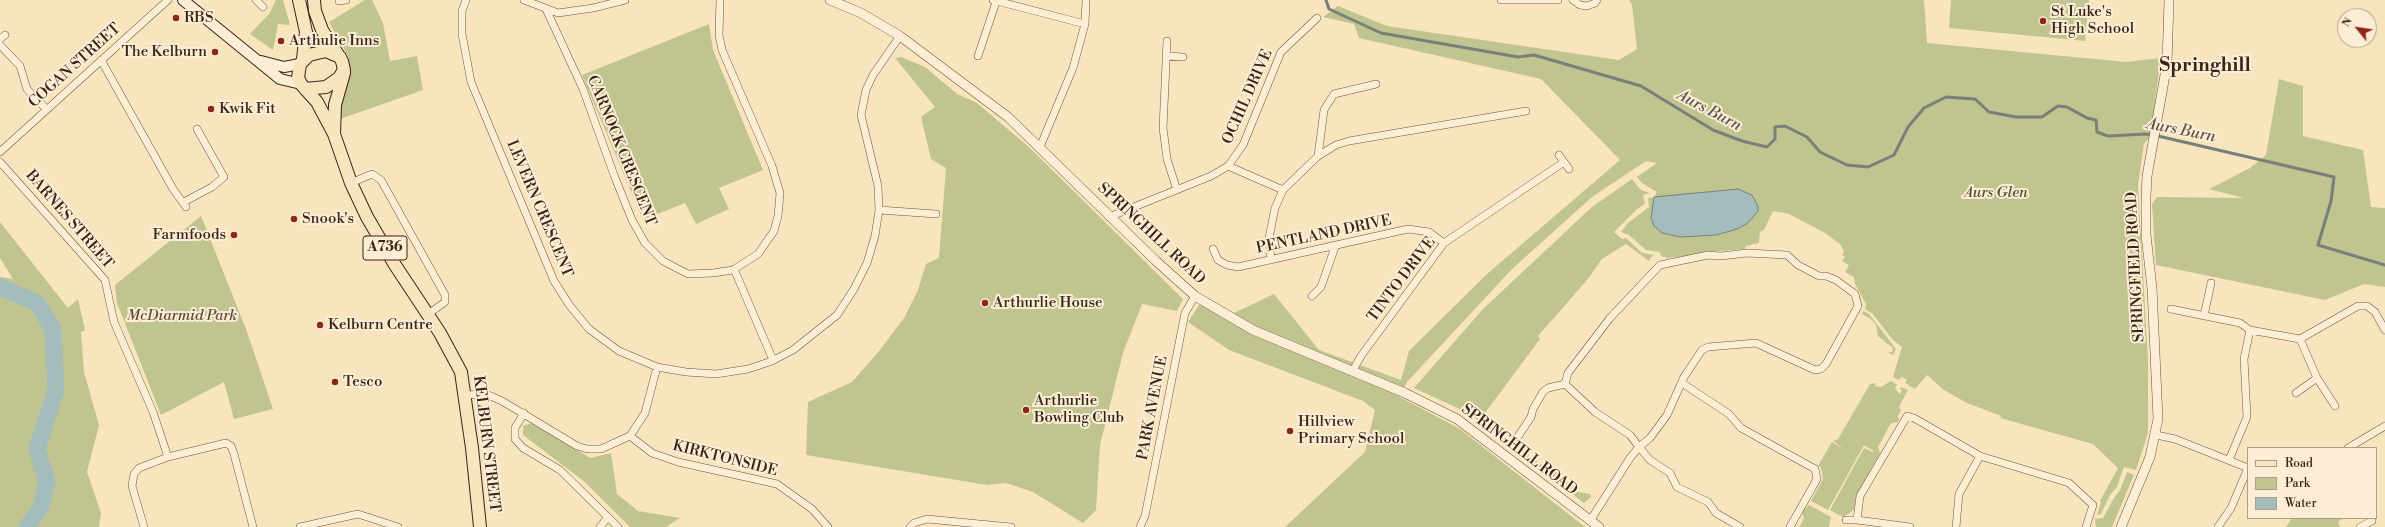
<!DOCTYPE html>
<style>
body{margin:0}
#map{position:relative;width:2385px;height:527px;overflow:hidden;background:#f9e5bd;font-family:"Libre Bodoni",serif}
canvas{display:block}
.legend{position:absolute;left:2247px;top:447px;width:130px;height:72px;box-sizing:border-box;background:#fbeed4;border:1px solid #ad9e89;margin:0;padding:5px 7px;list-style:none;font-size:12px;color:#382519}
.legend li{display:flex;align-items:center;gap:8px;height:20px}
.legend b{width:20px;border:1px solid #ad9e89}
.north{position:absolute;left:2337px;top:8px;width:40px;height:40px;box-sizing:border-box;background:#fbeed4;border:1px solid #ad9e89;border-radius:50%;rotate:300deg;font-size:11px;font-weight:700;line-height:16px;text-align:center;color:#382519}
.north::after{content:'';display:block;margin:auto;width:14px;height:18px;background:#8f2418;clip-path:polygon(50% 0,100% 100%,50% 72%,0 100%)}
</style>
<div id="map">
<canvas width="2385" height="527"></canvas>
<ul class="legend">
<li><b style="height:5px;background:#f9e5bd"></b>Road</li>
<li><b style="height:11px;background:#c0c48f"></b>Park</li>
<li><b style="height:11px;background:#a3bcbc"></b>Water</li>
</ul>
<div class="north">N</div>
</div>
<script>
const ctx = document.querySelector('canvas').getContext('2d');
ctx.lineJoin = 'round';
function fillPath(path, color) {
  ctx.fillStyle = color;
  ctx.fill(path, 'evenodd');
}
function poly(rows) {
  const path = new Path2D();
  for (const r of rows) {
    path.moveTo(r[0], r[1]);
    for (let i = 2; i < r.length; i += 2) path.lineTo(r[i], r[i + 1]);
  }
  return path;
}
function strokePath(path, color, width, dash) {
  ctx.strokeStyle = color;
  ctx.lineWidth = width;
  ctx.lineCap = dash ? 'butt' : 'round';
  ctx.setLineDash(dash || []);
  ctx.stroke(path);
}
function write(font, color, halo, rows, align = 'center') {
  ctx.font = font + ' "Libre Bodoni",serif';
  ctx.lineWidth = 4;
  ctx.setLineDash([]);
  ctx.textBaseline = 'middle';
  ctx.strokeStyle = halo;
  ctx.fillStyle = color;
  for (const [text, x, y, turn = 0] of rows) {
    ctx.save();
    ctx.translate(x, y);
    ctx.rotate((+turn || 0) * Math.PI / 180);
    ctx.textAlign = isNaN(turn) ? turn : align;
    if (halo) ctx.strokeText(text, 0, 0);
    ctx.fillText(text, 0, 0);
    ctx.restore();
  }
}
fillPath(poly([
 [276,0,283,0,290,25,278,24,273,50,250,34,269,14],
 [365,0,372,0,383,23,390,61,417,56,423,90,340,119,349,58,329,22],
 [1629,0,1924,0,1927,43,2126,62,2161,58,2150,137,2144,144,2138,185,2148,361,2148,433,2136,470,2124,467,2117,487,2110,495,2101,514,2097,515,2101,502,2100,501,2118,468,2093,444,2000,418,2001,416,1967,403,1944,390,1927,375,1915,389,1905,383,1907,380,1902,377,1899,380,1893,377,1902,347,1893,340,1872,313,1865,309,1866,304,1855,284,1854,277,1845,272,1849,265,1842,261,1845,257,1842,255,1844,251,1840,244,1825,233,1789,214,1773,211,1764,230,1760,232,1759,243,1746,246,1745,249,1704,252,1696,255,1667,258,1661,256,1660,252,1646,250,1629,235,1621,232,1628,223,1649,207,1648,198,1654,197,1657,192,1642,183,1637,177,1657,163,1646,161,1592,197,1512,269,1407,382,1400,397,1460,429,1585,527,1285,527,1365,452,1375,410,1363,401,1229,350,1188,322,1205,296,1234,313,1274,294,1319,350,1401,380,1409,351,1487,274,1620,160,1541,79,1359,38,1354,24,1323,17,1338,6,1387,26,1619,60,1637,49,1632,5],
 [1951,0,2089,0,2085,41,1949,28],
 [709,24,713,50,763,170,719,188,729,209,696,224,685,203,643,220,582,75],
 [901,57,925,67,957,94,977,103,1030,148,1183,299,1177,311,1142,304,1123,353,1100,445,1096,510,1083,523,1033,492,1006,483,987,485,806,455,808,402,852,382,879,351,904,318,918,290,926,264,939,258,946,168,931,159,921,117,935,107,895,58],
 [2279,79,2303,86,2303,136,2363,150,2371,207,2385,208,2385,287,2364,284,2325,300,2156,265,2152,204,2157,197,2244,198,2209,189,2250,168,2266,155],
 [1632,179,1641,190,1650,193,1643,195,1645,204,1637,209,1614,232,1622,239,1626,238,1642,253,1654,255,1650,258,1649,261,1626,244,1602,259,1587,280,1538,336,1540,339,1479,421,1462,410,1414,388,1483,309,1592,207],
 [201,216,246,329,273,409,234,419,224,382,161,415,117,303,115,285],
 [0,222,68,308,78,299,85,330,81,332,84,372,99,425,87,472,101,513,99,527,0,527,0,277,13,279,0,258],
 [1863,311,1869,314,1896,349,1893,355,1888,352,1892,352,1893,348,1878,336,1876,325,1871,319,1862,314],
 [1891,381,1897,385,1895,389,1900,394,1902,390,1900,389,1901,387,1908,390,1899,407,1901,410,1898,416,1899,419,1898,422,1891,423,1878,447,1880,453,1863,484,1861,494,1856,496,1854,510,1843,517,1830,510,1864,448,1873,452,1874,451,1864,445,1828,510,1811,501,1823,479,1821,467,1818,466,1832,442,1844,449,1833,441,1838,439,1870,384,1876,383,1875,386,1881,387],
 [532,423,590,458,611,453,617,494,638,511,680,518,666,527,630,527,585,482,523,435,523,426],
 [1516,445,1522,447,1521,450,1552,472,1554,470,1578,492,1590,494,1591,497,1584,503,1514,449],
 [2127,472,2134,475,2112,527,2096,527,2095,519,2103,518,2114,498,2120,490],
 [1809,505,1831,517,1829,527,1799,527,1804,519,1802,512],
 [2292,518,2343,518,2338,522,2340,527,2286,527]
]), '#c0c48f');
const water = poly([
 [1738,189,1752,195,1758,206,1758,211,1748,223,1737,229,1716,235,1680,237,1662,233,1654,226,1651,218,1654,197,1738,189]
]);
fillPath(water, '#a3bcbc');
strokePath(water, '#78807b', 1);
strokePath(poly([
 [1326,0,1329,9,1381,33,1518,57,1534,55,1641,86,1713,130,1742,141,1767,147,1775,139,1775,127,1785,126,1807,137,1820,152,1847,165,1868,167,1894,155,1908,127,1924,108,1946,97,1975,99,1989,112,2016,117,2042,117,2058,106,2067,107,2087,118,2096,120,2097,132,2108,136,2146,134,2158,136,2334,177,2331,201,2318,245,2385,265]
]), '#78807b', 3);
strokePath(poly([
 [0,287,37,303,53,329,56,390,37,449,47,482,41,507,27,527]
]), '#a3bcbc', 17);
const minor = poly([
 [256,0,263,7],
 [466,0,462,11,462,34,471,82,554,281,570,306,589,329,619,351,657,367,686,372,716,374,748,369,772,361,793,350,837,315,854,289,867,263,875,236,879,210,878,186,861,115,866,90,873,75,900,36],
 [524,0,558,13,593,8,625,0],
 [993,0,1085,24],
 [1501,0,1558,0],
 [1573,0,1580,5,1587,6,1595,3,1597,0],
 [339,1,346,0],
 [546,9,583,89,614,175,632,220,645,243,663,261,688,274,713,273,733,270,758,254,774,231,778,216,780,193,772,166,722,50,719,35,720,0],
 [0,39,5,35],
 [1167,41,1163,128,1167,159,1177,190],
 [0,45,20,66,27,89,46,109],
 [978,56,996,2],
 [1166,56,1183,57],
 [101,60,173,189,186,207],
 [1040,147,1073,68,1085,24,1086,0],
 [0,152,168,0],
 [1559,155,1569,169],
 [1318,156,1324,110,1334,94,1376,84],
 [0,162,105,280,114,322,153,412,168,457],
 [1228,166,1283,190],
 [351,183,372,174,381,180,445,295,445,302,428,314],
 [184,202,212,187,224,177,197,129],
 [879,210,936,214],
 [1109,217,1211,176,1228,166,1243,145,1281,52,1317,18],
 [1213,249,1218,260,1227,265,1238,267,1408,229,1429,232,1444,243],
 [1271,260,1269,238,1275,208,1283,190,1318,156,1336,145,1349,141,1526,111],
 [734,269,773,360],
 [1312,296,1321,287,1335,247],
 [2171,309,2240,323,2250,330],
 [2204,316,2211,283],
 [2300,339,2317,378,2335,406],
 [1352,372,1361,356,1444,243,1564,162],
 [1682,383,1729,414,1741,428,1815,469,1817,479,1790,527],
 [2296,393,2317,378],
 [465,395,486,394,502,401,577,446,587,449,601,449,630,436,645,413,657,367],
 [524,413,515,428,515,439,523,448,560,470,618,527],
 [2156,435,2175,439,2248,468],
 [630,436,652,453,678,462,777,484,812,509,828,527],
 [1517,438,1531,417,1533,409,1543,392,1548,388,1565,384],
 [2348,448,2385,426],
 [2229,460,2247,417,2244,359,2250,330,2300,339,2358,306,2367,306,2375,312,2385,330],
 [1846,520,1857,520],
 [1590,521,1630,458,1639,447,1650,438,1667,415,1684,377,1702,350,1708,347,1756,343,1815,370,1821,369,1826,364,1858,306,1855,294,1836,280,1826,276,1819,276,1798,265,1787,255,1747,253,1721,256,1708,255,1660,265,1610,318,1568,373,1565,384,1595,412,1630,435,1639,447,1650,460,1670,473,1677,487,1708,502,1716,513,1740,527],
 [144,527,132,486,134,474,139,468,168,457,226,443,231,446,234,454,253,527],
 [300,527,358,514,398,527],
 [600,527,608,517],
 [910,527,914,523,927,519,1011,527],
 [1140,527,1145,516,1185,313,1195,296],
 [1910,527,1857,520,1860,496,1907,416,1914,418,1980,456,2069,483,2093,505,2086,527],
 [1956,527,1959,494,1980,456],
 [2218,527,2231,508,2248,468],
 [2360,527,2372,521]
]);
const tertiary = poly([
 [830,0,861,13,900,36,1008,117,1156,261,1195,296,1253,330,1405,393,1457,419,1599,527],
 [2121,527,2150,457,2158,419,2152,288,2146,235,2146,197,2147,176,2167,64,2169,0]
]);
const secondary = poly([
 [183,0,280,79,301,84],
 [261,61,284,67,300,64]
]);
const primary = poly([
 [299,0,306,32,303,59],
 [340,57,326,51,309,55,300,64,298,78,301,84,317,102,334,134,351,183,367,217,395,265,440,333,461,372,472,448,480,527],
 [305,89,326,87,339,78,344,70,342,61,322,30,315,11,314,0],
 [334,134,335,105,344,73]
]);
strokePath(minor, '#685542', 8);
strokePath(tertiary, '#685542', 10);
strokePath(secondary, '#382519', 12);
strokePath(primary, '#382519', 14);
strokePath(minor, '#fbeed4', 7);
strokePath(tertiary, '#fbeed4', 9);
strokePath(secondary, '#fbeed4', 10);
strokePath(primary, '#f9e5bd', 12);
for (const [x, y, r, color] of [
 [176,18,4,"#8f2418"],
 [2043,21,4,"#8f2418"],
 [281,41,4,"#8f2418"],
 [215,52,4,"#8f2418"],
 [211,109,4,"#8f2418"],
 [294,219,4,"#8f2418"],
 [234,235,4,"#8f2418"],
 [985,303,4,"#8f2418"],
 [320,325,4,"#8f2418"],
 [335,382,4,"#8f2418"],
 [1026,410,4,"#8f2418"],
 [1290,431,4,"#8f2418"]
]) {
  const dot = new Path2D();
  dot.arc(x, y, r, 0, 2 * Math.PI);
  ctx.fillStyle = color;
  ctx.fill(dot);
  strokePath(dot, '#fbeed4', 1.5);
}
for (const [x, y, w] of [
 [385,248,44]
]) {
  const box = new Path2D();
  box.roundRect(x - w / 2, y - 12, w, 24, 3);
  ctx.fillStyle = '#fbeed4';
  ctx.fill(box);
  strokePath(box, '#382519', 1);
}
write('bold 14px', '#382519', null, [
 ["A736",385,248]
]);
write('15px', '#382519', '#fbeed4', [
 ["St Luke's",2051,12],
 ["High School",2051,29],
 ["RBS",184,18],
 ["Arthulie Inns",289,41],
 ["The Kelburn",207,52,"right"],
 ["Kwik Fit",219,109],
 ["Snook's",302,219],
 ["Farmfoods",226,235,"right"],
 ["Arthurlie House",993,303],
 ["Kelburn Centre",328,325],
 ["Tesco",343,382],
 ["Arthurlie",1034,401],
 ["Bowling Club",1034,418],
 ["Hillview",1298,422],
 ["Primary School",1298,439]
], 'left');
write('15px', '#382519', '#fbeed4', [
 ["COGAN STREET",75,66,-42],
 ["OCHIL DRIVE",1248,97,-66],
 ["CARNOCK CRESCENT",621,151,68],
 ["LEVERN CRESCENT",539,209,67],
 ["BARNES STREET",69,220,49],
 ["SPRINGHILL ROAD",1151,234,43],
 ["PENTLAND DRIVE",1324,235,-12],
 ["SPRINGFIELD ROAD",2136,267,-93],
 ["TINTO DRIVE",1402,280,-53],
 ["PARK AVENUE",1153,408,-79],
 ["KELBURN STREET",486,444,83],
 ["SPRINGHILL ROAD",1519,450,37],
 ["KIRKTONSIDE",725,459,14]
]);
write('italic 15px', '#5a4d36', '#fbeed4', [
 ["Aurs Glen",1996,193],
 ["McDiarmid Park",182,316]
]);
write('italic 16px', '#58524a', '#fbeed4', [
 ["Aurs Burn",1709,111,28],
 ["Aurs Burn",2181,131,11]
]);
write('bold 19px', '#382519', '#fbeed4', [
 ["Springhill",2205,66]
]);
</script>
